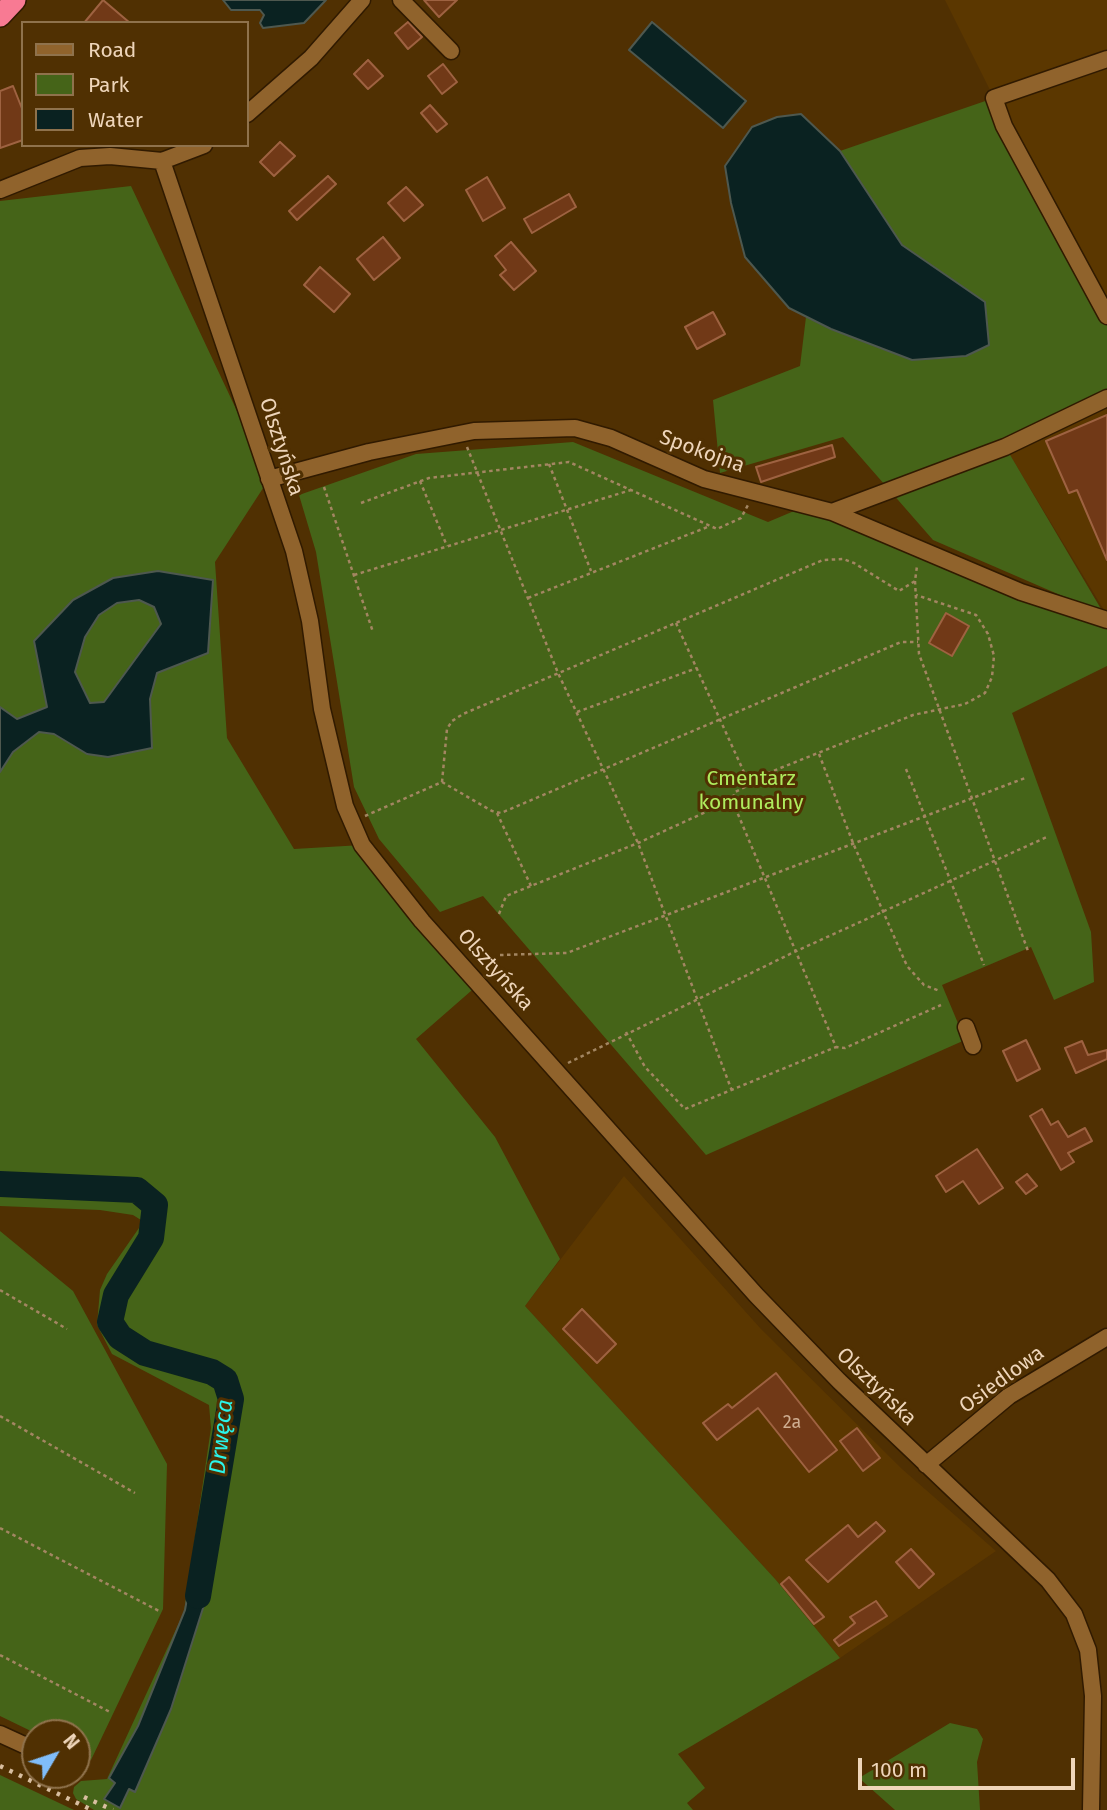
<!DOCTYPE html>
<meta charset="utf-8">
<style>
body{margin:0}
#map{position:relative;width:1107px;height:1810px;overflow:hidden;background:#503002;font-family:"Fira Sans",sans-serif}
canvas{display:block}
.legend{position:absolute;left:21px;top:21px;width:228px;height:126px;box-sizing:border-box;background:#503002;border:2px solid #8f724c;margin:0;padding:9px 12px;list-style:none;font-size:21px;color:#eed5ba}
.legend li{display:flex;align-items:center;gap:14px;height:35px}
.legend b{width:35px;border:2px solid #8f724c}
.north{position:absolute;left:21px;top:1719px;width:70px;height:70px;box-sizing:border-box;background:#503002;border:2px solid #8f724c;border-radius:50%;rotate:51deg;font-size:19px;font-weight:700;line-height:28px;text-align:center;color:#eed5ba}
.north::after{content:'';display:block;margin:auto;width:24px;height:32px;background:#80bdfa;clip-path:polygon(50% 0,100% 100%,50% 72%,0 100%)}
.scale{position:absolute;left:858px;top:1758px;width:217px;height:32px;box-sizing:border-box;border:4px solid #eed5ba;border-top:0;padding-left:9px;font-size:21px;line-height:24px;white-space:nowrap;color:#eed5ba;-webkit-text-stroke:5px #503002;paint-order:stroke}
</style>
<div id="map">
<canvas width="1107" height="1810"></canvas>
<ul class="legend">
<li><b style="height:9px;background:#90632c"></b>Road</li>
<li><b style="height:19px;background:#456418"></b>Park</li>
<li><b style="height:19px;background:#0a2221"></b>Water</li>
</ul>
<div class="north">N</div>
<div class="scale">100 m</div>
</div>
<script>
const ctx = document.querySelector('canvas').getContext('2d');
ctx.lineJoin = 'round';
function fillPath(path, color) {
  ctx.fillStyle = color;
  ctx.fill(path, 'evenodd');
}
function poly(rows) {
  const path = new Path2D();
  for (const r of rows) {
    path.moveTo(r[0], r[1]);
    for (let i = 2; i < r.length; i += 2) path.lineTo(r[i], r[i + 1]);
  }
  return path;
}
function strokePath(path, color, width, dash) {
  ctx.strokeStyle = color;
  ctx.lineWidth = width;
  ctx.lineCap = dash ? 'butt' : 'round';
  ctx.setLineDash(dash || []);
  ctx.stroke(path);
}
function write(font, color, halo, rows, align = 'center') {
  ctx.font = font + ' "Fira Sans",sans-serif';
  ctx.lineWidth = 6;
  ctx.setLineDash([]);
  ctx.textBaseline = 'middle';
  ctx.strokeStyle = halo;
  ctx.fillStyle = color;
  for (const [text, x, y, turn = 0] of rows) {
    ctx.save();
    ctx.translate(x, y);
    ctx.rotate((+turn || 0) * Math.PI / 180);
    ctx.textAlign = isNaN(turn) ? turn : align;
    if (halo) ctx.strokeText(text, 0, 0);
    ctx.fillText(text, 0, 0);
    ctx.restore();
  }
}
fillPath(poly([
 [945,0,1107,0,1107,316,994,98],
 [1107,398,1107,615,1005,447],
 [624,1176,761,1329,902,1469,996,1551,840,1658,776,1580,525,1306]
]), '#5b3700');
fillPath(poly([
 [994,98,1107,316,1107,398,1006,448,1104,614,933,540,843,437,720,473,713,400,800,366,806,317,912,360,985,302,902,245,840,151],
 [131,186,269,479,215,562,227,738,294,849,362,845,479,984,416,1039,495,1137,560,1259,525,1306,776,1580,840,1658,678,1754,705,1788,687,1803,693,1810,94,1810,76,1799,73,1793,74,1787,81,1781,107,1779,184,1612,211,1428,209,1405,112,1354,97,1325,100,1290,107,1274,139,1228,141,1220,133,1215,100,1210,0,1206,0,201],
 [573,442,768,522,794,511,833,521,1107,628,1107,666,1012,713,1091,932,1094,982,1054,1000,1031,947,942,985,965,1040,706,1155,483,896,440,912,379,839,354,787,316,552,299,495,416,454],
 [0,1231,73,1291,167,1464,163,1609,91,1760,77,1753,77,1733,35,1733,0,1716],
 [950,1723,977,1729,983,1739,977,1762,980,1810,895,1810,859,1778],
 [0,1775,74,1810,0,1810]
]), '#456418');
const water = poly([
 [223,0,326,0,304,23,263,28,260,23,264,15,260,10,231,10,223,0],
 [652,22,746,101,723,128,629,50,652,22],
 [801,114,840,151,902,245,985,302,989,345,966,356,912,360,831,329,789,308,745,257,731,203,725,166,752,127,777,117,801,114],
 [158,571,213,580,208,653,157,673,150,699,152,748,108,757,87,754,54,734,39,732,13,752,0,772,0,707,17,719,47,707,34,641,73,600,113,578,158,571],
 [139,600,154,607,161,624,104,702,90,703,75,672,85,637,99,615,117,603,139,600],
 [194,1560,213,1562,204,1605,171,1709,135,1792,129,1789,120,1808,104,1799,115,1783,109,1778,138,1726,185,1610,194,1560]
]);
fillPath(water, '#0a2221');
strokePath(water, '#4e584f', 2);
strokePath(poly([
 [0,1184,137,1190,155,1205,151,1238,116,1295,110,1322,120,1337,145,1353,212,1372,225,1380,231,1399,198,1596]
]), '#0a2221', 26);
const building = poly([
 [103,0,130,23,84,23,103,0],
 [424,0,457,0,439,17,424,0],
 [408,22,422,37,408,49,395,33,408,22],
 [368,60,383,76,368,89,354,74,368,60],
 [443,64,457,82,442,94,428,76,443,64],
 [13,86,23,111,23,140,0,148,0,91,13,86],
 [430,105,447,124,437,132,421,113,430,105],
 [280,142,295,156,274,176,260,162,280,142],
 [328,176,336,184,297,220,289,211,328,176],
 [487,177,505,208,483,221,466,190,487,177],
 [406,187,423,205,404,221,388,203,406,187],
 [569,194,576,207,532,233,524,219,569,194],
 [383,237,400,258,374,280,357,259,383,237],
 [511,242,536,271,514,290,500,275,506,270,495,256,511,242],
 [320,267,350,294,334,312,304,285,320,267],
 [713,312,725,334,697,349,685,327,713,312],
 [1107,415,1107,560,1077,490,1069,493,1046,441,1107,415],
 [832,445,835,457,761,482,756,467,832,445],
 [946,613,969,626,952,656,929,643,946,613],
 [1026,1040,1040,1069,1017,1081,1003,1051,1026,1040],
 [1082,1041,1088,1055,1107,1050,1107,1059,1076,1073,1065,1048,1082,1041],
 [1042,1109,1051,1125,1058,1121,1068,1137,1085,1128,1092,1141,1068,1153,1074,1162,1061,1170,1030,1116,1042,1109],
 [977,1149,1003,1188,979,1204,963,1181,946,1192,936,1176,977,1149],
 [1027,1174,1037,1186,1026,1194,1016,1182,1027,1174],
 [582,1309,616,1344,597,1363,563,1329,582,1309],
 [776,1373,837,1450,809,1472,758,1408,717,1440,703,1423,728,1404,732,1408,776,1373],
 [857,1428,880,1458,863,1471,840,1441,857,1428],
 [876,1522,885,1531,828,1582,806,1560,848,1525,858,1537,876,1522],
 [911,1549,934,1574,919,1588,896,1562,911,1549],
 [789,1577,824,1617,814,1624,781,1584,789,1577],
 [876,1601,887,1616,839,1646,834,1640,855,1623,850,1617,876,1601]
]);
fillPath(building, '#713917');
strokePath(building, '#9e6241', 2);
const minor = poly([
 [401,0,451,51],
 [1107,59,994,98,1004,126,1107,316],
 [247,114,311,58,362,0],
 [162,161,294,551,310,621,322,709,345,806,362,845,422,921,756,1295,839,1381,1048,1580,1074,1614,1088,1650,1093,1696,1091,1810],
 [0,190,80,158,110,156,162,161,204,145],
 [269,479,369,452,474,431,575,428,611,438,704,479,832,512,1021,592,1107,620],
 [832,512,1005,447,1107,398],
 [966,1027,973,1046],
 [926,1465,1009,1396,1107,1337],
 [0,1734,35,1750]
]);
const highway = poly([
 [0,16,15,0]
]);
strokePath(minor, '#301a00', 19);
strokePath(highway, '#301a00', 24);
strokePath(poly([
 [467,447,558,673,638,843,732,1091],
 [549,464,591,571],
 [420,481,447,546],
 [324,487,373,632],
 [361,503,429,478,569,462,717,529,741,518,748,505],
 [354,575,631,490],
 [915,581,919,654,1028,951],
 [528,598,710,526],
 [676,623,748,781,749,785,735,792,732,800,836,1047,845,1048,941,1005],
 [577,712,697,668],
 [819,754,853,843,907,966,924,985,940,991],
 [906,769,984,965],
 [748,781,913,715,965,704,985,693,992,677,994,656,988,634,976,615,916,595],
 [442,782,447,729,452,721,463,714,823,560,843,559,854,563,899,591,915,581,917,566],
 [442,782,492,811,501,813,901,642,918,642],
 [497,813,531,886],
 [365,816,442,782],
 [499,914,506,896,638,843,732,800],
 [500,955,567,953,1025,778],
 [626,1032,645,1067,685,1109,836,1047],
 [568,1063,792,953,1049,836],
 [0,1290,67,1329],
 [0,1416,135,1493],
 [0,1528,159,1611],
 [0,1655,110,1712]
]), '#a38662', 2.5, [3.5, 3.5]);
strokePath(minor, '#90632c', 16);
strokePath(highway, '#f87a93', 21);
strokePath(poly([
 [0,1766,92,1810],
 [84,1797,113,1810]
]), '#d8bea0', 4.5, [3.5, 7]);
write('18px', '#cfae91', null, [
 ["2a",792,1423]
]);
write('21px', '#eed5ba', '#503002', [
 ["Olsztyńska",281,447,72],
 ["Spokojna",702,452,20],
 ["Olsztyńska",495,970,48],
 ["Osiedlowa",1002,1380,-36],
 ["Olsztyńska",876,1387,44]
]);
write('21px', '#aeeb5d', '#503002', [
 ["Cmentarz",751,779],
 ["komunalny",751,803]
]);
write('italic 23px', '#2af4e9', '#503002', [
 ["Drwęca",222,1437,-84]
]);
</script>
